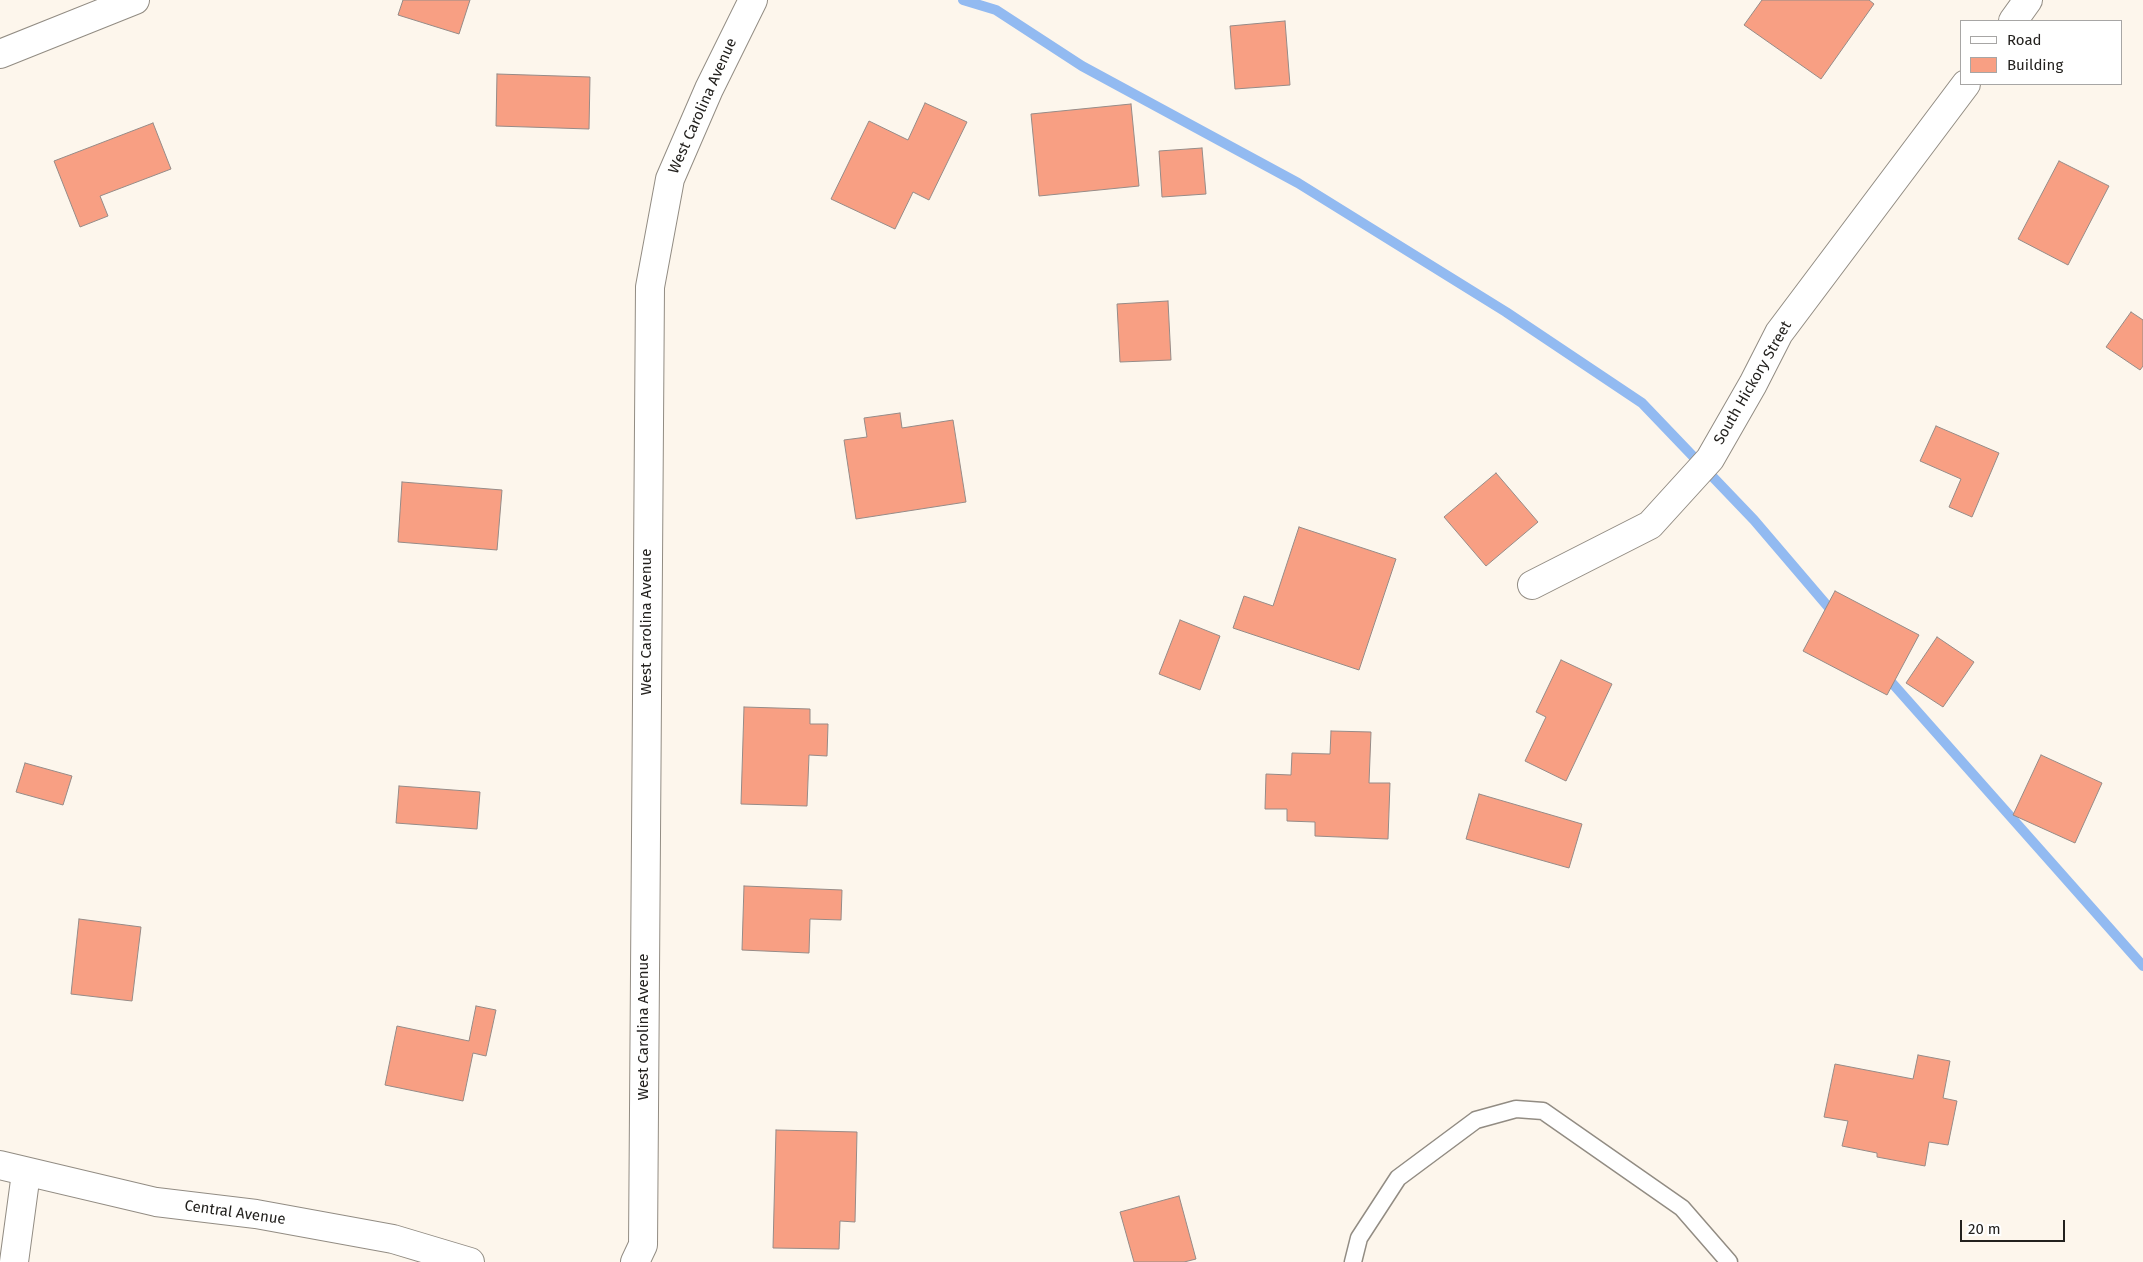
<!DOCTYPE html>
<style>
body{margin:0}
#map{position:relative;width:2143px;height:1262px;overflow:hidden;background:#fdf6ec;font-family:"Fira Sans",sans-serif}
canvas{display:block}
.legend{position:absolute;left:1960px;top:20px;width:162px;height:65px;box-sizing:border-box;background:#fff;border:1px solid #a7a6a5;margin:0;padding:6px 9px;list-style:none;font-size:15px;color:#23211e}
.legend li{display:flex;align-items:center;gap:10px;height:25px}
.legend b{width:25px;border:1px solid #a7a6a5}
.scale{position:absolute;left:1960px;top:1220px;width:105px;height:22px;box-sizing:border-box;border:2px solid #23211e;border-top:0;padding-left:6px;font-size:15px;line-height:18px;white-space:nowrap;color:#23211e;-webkit-text-stroke:4px #fff;paint-order:stroke}
</style>
<div id="map">
<canvas width="2143" height="1262"></canvas>
<ul class="legend">
<li><b style="height:6px;background:#fff"></b>Road</li>
<li><b style="height:14px;background:#f89f83"></b>Building</li>
</ul>
<div class="scale">20 m</div>
</div>
<script>
const ctx = document.querySelector('canvas').getContext('2d');
ctx.lineJoin = 'round';
function poly(rows) {
  const path = new Path2D();
  for (const r of rows) {
    path.moveTo(r[0], r[1]);
    for (let i = 2; i < r.length; i += 2) path.lineTo(r[i], r[i + 1]);
  }
  return path;
}
function strokePath(path, color, width, dash) {
  ctx.strokeStyle = color;
  ctx.lineWidth = width;
  ctx.lineCap = dash ? 'butt' : 'round';
  ctx.setLineDash(dash || []);
  ctx.stroke(path);
}
function fillPath(path, color) {
  ctx.fillStyle = color;
  ctx.fill(path, 'evenodd');
}
function write(font, color, halo, rows, align = 'center') {
  ctx.font = font + ' "Fira Sans",sans-serif';
  ctx.lineWidth = 4;
  ctx.setLineDash([]);
  ctx.textBaseline = 'middle';
  ctx.strokeStyle = halo;
  ctx.fillStyle = color;
  for (const [text, x, y, turn = 0] of rows) {
    ctx.save();
    ctx.translate(x, y);
    ctx.rotate((+turn || 0) * Math.PI / 180);
    ctx.textAlign = isNaN(turn) ? turn : align;
    if (halo) ctx.strokeText(text, 0, 0);
    ctx.fillText(text, 0, 0);
    ctx.restore();
  }
}
strokePath(poly([
 [963,0,996,10,1082,66,1298,183,1506,312,1642,403,1754,520,1836,616],
 [1885,675,2143,966]
]), '#92baf1', 10);
const building = poly([
 [403,0,470,0,459,34,398,15,403,0],
 [1762,0,1869,0,1874,4,1821,79,1744,25,1762,0],
 [1285,21,1290,85,1235,89,1230,26,1285,21],
 [497,74,590,77,589,129,496,126,497,74],
 [925,103,967,122,929,200,913,192,895,229,831,199,869,121,908,140,925,103],
 [1131,104,1139,186,1039,196,1031,114,1131,104],
 [153,123,171,169,100,196,108,216,80,227,54,161,153,123],
 [1202,148,1206,194,1162,197,1159,151,1202,148],
 [2059,161,2109,186,2068,265,2018,239,2059,161],
 [1168,301,1171,360,1120,362,1117,304,1168,301],
 [2131,312,2143,320,2143,366,2140,370,2106,347,2131,312],
 [900,413,902,428,953,420,966,502,856,519,844,440,867,437,864,418,900,413],
 [1936,426,1999,453,1972,517,1949,507,1961,479,1920,461,1936,426],
 [1496,473,1538,522,1486,566,1444,517,1496,473],
 [402,482,502,490,497,550,398,542,402,482],
 [1299,527,1396,559,1359,670,1233,628,1244,596,1273,606,1299,527],
 [1835,591,1919,635,1887,695,1803,651,1835,591],
 [1180,620,1220,636,1200,690,1159,674,1180,620],
 [1937,637,1974,662,1943,707,1906,683,1937,637],
 [1561,660,1612,684,1566,781,1525,761,1546,717,1536,712,1561,660],
 [744,707,810,709,810,724,828,724,827,756,809,755,807,806,741,804,744,707],
 [1331,731,1371,732,1369,783,1390,783,1388,839,1315,836,1315,822,1287,821,1287,809,1265,809,1266,774,1291,775,1292,753,1330,754,1331,731],
 [2041,755,2102,783,2075,843,2013,815,2041,755],
 [25,763,72,776,63,805,16,792,25,763],
 [399,786,480,792,477,829,396,823,399,786],
 [1479,794,1582,824,1569,868,1466,839,1479,794],
 [744,886,842,890,841,920,810,919,809,953,742,950,744,886],
 [79,919,141,927,132,1001,71,994,79,919],
 [476,1006,496,1010,486,1056,473,1053,463,1101,385,1085,397,1026,469,1041,476,1006],
 [1918,1055,1950,1061,1943,1098,1957,1101,1948,1145,1929,1142,1925,1166,1877,1157,1877,1153,1842,1146,1848,1121,1824,1117,1835,1064,1913,1079,1918,1055],
 [776,1130,857,1132,855,1222,840,1221,839,1249,773,1248,776,1130],
 [1179,1196,1196,1259,1184,1262,1134,1262,1120,1212,1179,1196]
]);
fillPath(building, '#f89f83');
strokePath(building, '#968b87', 1);
const service = poly([
 [1353,1262,1359,1238,1398,1178,1476,1120,1516,1109,1543,1111,1682,1208,1729,1262]
]);
const minor = poly([
 [2013,21,2028,0],
 [0,54,135,0],
 [1532,585,1650,525,1710,459,1753,384,1779,333,1966,84],
 [14,1262,26,1173],
 [635,1262,643,1245,650,287,670,179,709,89,753,0]
]);
const tertiary = poly([
 [0,1165,156,1202,256,1214,393,1239,470,1262]
]);
strokePath(service, '#928c83', 19);
strokePath(minor, '#928c83', 30);
strokePath(tertiary, '#928c83', 30);
strokePath(service, '#fff', 16);
strokePath(minor, '#fff', 28);
strokePath(tertiary, '#fff', 28);
write('15px', '#23211e', '#fff', [
 ["West Carolina Avenue",703,106,-66],
 ["South Hickory Street",1753,383,-60],
 ["West Carolina Avenue",647,622,-90],
 ["West Carolina Avenue",644,1027,-90],
 ["Central Avenue",235,1213,8]
]);
</script>
